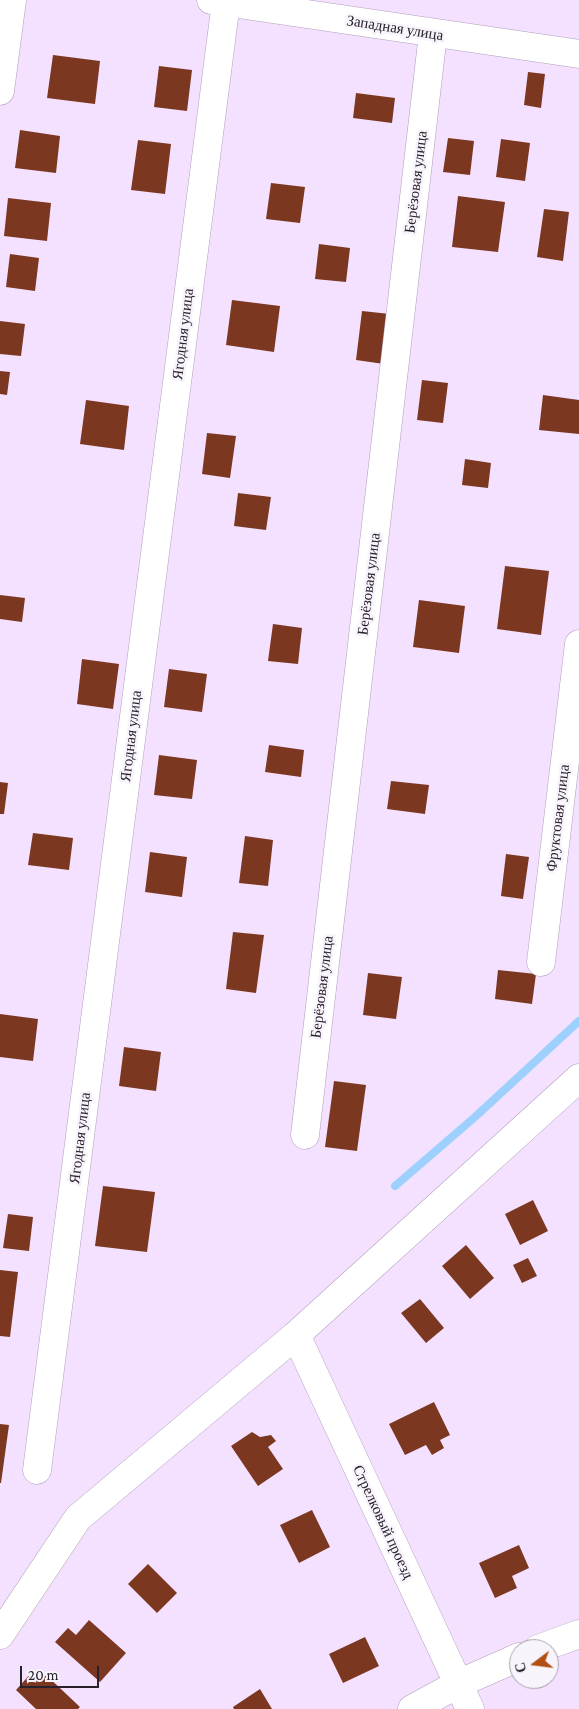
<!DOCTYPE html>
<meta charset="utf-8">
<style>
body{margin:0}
#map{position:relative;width:579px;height:1709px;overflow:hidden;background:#f4e1ff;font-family:"Crimson Pro",serif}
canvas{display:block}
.north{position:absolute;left:509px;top:1639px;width:50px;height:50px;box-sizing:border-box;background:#f8f4fb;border:1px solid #a59fa8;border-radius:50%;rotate:255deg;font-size:14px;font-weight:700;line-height:20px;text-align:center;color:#28202b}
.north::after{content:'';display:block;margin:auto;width:18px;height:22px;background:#b14e13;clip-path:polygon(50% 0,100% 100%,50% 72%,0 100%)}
.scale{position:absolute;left:20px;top:1666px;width:79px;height:22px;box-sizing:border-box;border:2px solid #28202b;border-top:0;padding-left:6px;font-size:15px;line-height:18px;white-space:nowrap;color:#28202b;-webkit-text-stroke:4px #f8f4fb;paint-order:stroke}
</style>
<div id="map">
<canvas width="579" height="1709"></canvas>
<div class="north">С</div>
<div class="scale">20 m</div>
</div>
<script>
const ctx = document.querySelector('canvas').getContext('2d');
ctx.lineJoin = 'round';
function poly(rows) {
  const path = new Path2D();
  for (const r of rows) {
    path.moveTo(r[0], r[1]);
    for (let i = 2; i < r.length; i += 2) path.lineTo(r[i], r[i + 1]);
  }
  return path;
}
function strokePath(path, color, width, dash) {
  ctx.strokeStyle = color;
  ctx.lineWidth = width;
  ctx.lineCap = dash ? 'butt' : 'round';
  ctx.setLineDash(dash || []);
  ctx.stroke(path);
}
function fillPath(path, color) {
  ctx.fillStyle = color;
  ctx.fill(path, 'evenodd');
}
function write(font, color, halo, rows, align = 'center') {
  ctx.font = font + ' "Crimson Pro",serif';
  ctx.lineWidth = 5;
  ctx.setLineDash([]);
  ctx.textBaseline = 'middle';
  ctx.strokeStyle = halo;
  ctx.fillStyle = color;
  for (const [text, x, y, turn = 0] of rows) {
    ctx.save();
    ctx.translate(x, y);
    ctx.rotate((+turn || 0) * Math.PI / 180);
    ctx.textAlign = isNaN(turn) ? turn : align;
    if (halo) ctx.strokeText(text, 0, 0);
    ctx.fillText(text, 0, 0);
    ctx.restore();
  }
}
strokePath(poly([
 [395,1186,475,1117,579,1021]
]), '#9dd0fc', 8);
fillPath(poly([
 [53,55,100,61,95,104,47,98],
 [159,66,192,70,187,111,154,107],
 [528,72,545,74,541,108,524,105],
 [356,93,395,98,392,123,353,118],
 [20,130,60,136,56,173,15,168],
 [448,138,474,141,470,175,443,172],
 [501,139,530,143,525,181,496,177],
 [138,140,171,144,165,194,131,190],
 [271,183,305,187,300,223,266,219],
 [458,196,505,202,498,252,452,247],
 [8,198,51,203,47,241,4,236],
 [544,209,569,212,563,261,537,257],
 [319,244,350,248,346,282,315,279],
 [10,254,39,258,35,291,6,287],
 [232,300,280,306,274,352,226,345],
 [362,311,390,314,384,364,356,360],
 [0,321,25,324,21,356,0,354],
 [0,371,10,372,7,395,0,394],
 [422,380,448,383,443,423,417,420],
 [543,395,579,400,579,434,539,430],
 [86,400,129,406,124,450,80,444],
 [207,433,236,436,230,478,202,474],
 [465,459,491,463,488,488,462,485],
 [238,493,271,497,266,530,234,526],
 [505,566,549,571,541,635,497,629],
 [0,595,25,598,22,622,0,619],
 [419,600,465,606,459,653,413,647],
 [273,624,302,628,298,664,268,661],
 [82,659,119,664,113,709,77,704],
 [169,669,207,674,202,712,164,707],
 [269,745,304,750,301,777,265,772],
 [159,755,197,760,192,799,154,795],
 [391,781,429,785,425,814,387,809],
 [0,782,8,783,4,814,0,814],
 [33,833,73,838,69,870,28,865],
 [245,836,273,840,268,886,239,883],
 [150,852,187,857,182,897,145,892],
 [506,854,529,857,523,899,501,896],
 [233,932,264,935,256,993,226,989],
 [498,970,536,974,532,1004,495,999],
 [368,973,402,977,396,1019,363,1015],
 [0,1014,38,1019,33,1061,0,1057],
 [124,1047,161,1052,156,1091,119,1086],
 [334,1081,366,1085,357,1151,325,1147],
 [103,1186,155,1192,147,1252,95,1246],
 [533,1200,548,1231,520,1245,505,1214],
 [8,1214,33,1217,29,1251,3,1248],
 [466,1245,494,1278,470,1299,442,1266],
 [528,1258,537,1276,522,1283,513,1265],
 [0,1270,18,1272,10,1337,0,1336],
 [420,1299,444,1328,426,1343,401,1313],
 [434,1402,450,1435,440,1440,444,1448,432,1455,426,1445,405,1455,389,1424],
 [0,1424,9,1425,1,1483,0,1483],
 [252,1432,260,1437,271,1435,276,1441,268,1447,283,1469,258,1486,231,1446],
 [312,1510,330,1547,299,1563,280,1525],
 [519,1545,529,1568,512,1576,517,1588,495,1598,479,1563],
 [148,1564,177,1593,157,1613,128,1584],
 [89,1620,126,1653,100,1682,55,1642,68,1628,76,1635],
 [365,1637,379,1666,343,1683,329,1654],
 [32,1672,45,1674,80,1707,78,1709,36,1709,16,1690],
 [260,1689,272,1709,234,1709,233,1707]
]), '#7c3721');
const minor = poly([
 [211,0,579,54],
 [0,91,12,0],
 [541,962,579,644],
 [305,1135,433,34],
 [296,1335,470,1709],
 [37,1470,226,2],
 [0,1635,78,1518,296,1335,579,1078],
 [538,1649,579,1634],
 [412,1709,458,1684,519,1657]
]);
strokePath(minor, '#b19fbb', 29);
strokePath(minor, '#fff', 28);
write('15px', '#28202b', '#f8f4fb', [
 ["Западная улица",395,28,9],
 ["Берёзовая улица",416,182,-83],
 ["Ягодная улица",183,334,-83],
 ["Берёзовая улица",369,584,-83],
 ["Ягодная улица",131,736,-83],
 ["Фруктовая улица",558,818,-83],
 ["Берёзовая улица",322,987,-83],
 ["Ягодная улица",80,1138,-83],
 ["Стрелковый проезд",383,1522,65]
]);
</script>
